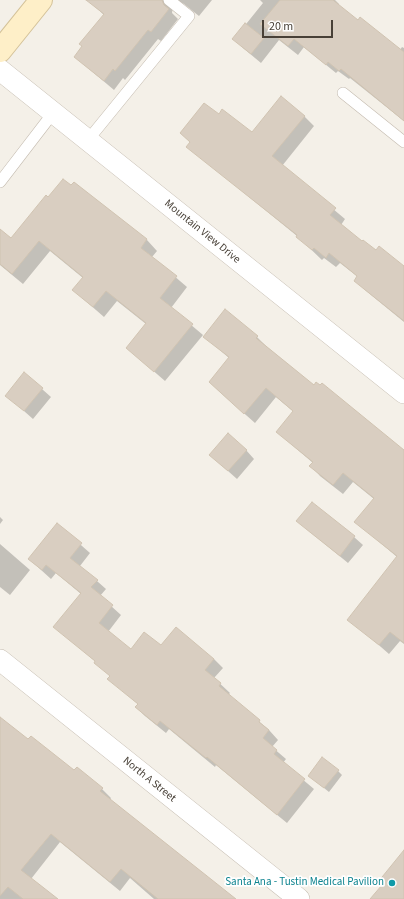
<!DOCTYPE html>
<style>
body{margin:0}
#map{position:relative;width:404px;height:899px;overflow:hidden;background:#f4f0e8;font-family:"Source Sans 3",sans-serif}
canvas{display:block}
.scale{position:absolute;left:262px;top:20px;width:71px;height:18px;box-sizing:border-box;border:2px solid #484037;border-top:0;padding-left:5px;font-size:12px;line-height:14px;white-space:nowrap;color:#484037;-webkit-text-stroke:3px #fff;paint-order:stroke}
</style>
<div id="map">
<canvas width="404" height="899"></canvas>
<div class="scale">20 m</div>
</div>
<script>
const ctx = document.querySelector('canvas').getContext('2d');
ctx.lineJoin = 'round';
function fillPath(path, color) {
  ctx.fillStyle = color;
  ctx.fill(path, 'evenodd');
}
function poly(rows) {
  const path = new Path2D();
  for (const r of rows) {
    path.moveTo(r[0], r[1]);
    for (let i = 2; i < r.length; i += 2) path.lineTo(r[i], r[i + 1]);
  }
  return path;
}
function strokePath(path, color, width, dash) {
  ctx.strokeStyle = color;
  ctx.lineWidth = width;
  ctx.lineCap = dash ? 'butt' : 'round';
  ctx.setLineDash(dash || []);
  ctx.stroke(path);
}
function write(font, color, halo, rows, align = 'center') {
  ctx.font = font + ' "Source Sans 3",sans-serif';
  ctx.lineWidth = 3.5;
  ctx.setLineDash([]);
  ctx.textBaseline = 'middle';
  ctx.strokeStyle = halo;
  ctx.fillStyle = color;
  for (const [text, x, y, turn = 0] of rows) {
    ctx.save();
    ctx.translate(x, y);
    ctx.rotate((+turn || 0) * Math.PI / 180);
    ctx.textAlign = isNaN(turn) ? turn : align;
    if (halo) ctx.strokeText(text, 0, 0);
    ctx.fillText(text, 0, 0);
    ctx.restore();
  }
}
fillPath(poly([
 [92,0,212,0,199,16,184,4,180,2,173,5,172,13,178,19,161,41,158,39,125,80,123,78,114,90,75,57,104,15,90,2],
 [260,0,335,0,339,4,338,5,358,21,400,50,402,47,404,48,404,121,350,78,349,79,338,71,336,73,304,47,298,55,279,40,261,63,243,48,234,39,263,3],
 [219,115,252,134,304,116,314,126,282,166,345,219,341,225,362,242,404,267,404,322,365,290,355,280,358,277,340,263,336,267,324,258,322,260,297,236,188,147,191,143,181,133],
 [75,183,147,240,157,251,152,257,187,287,171,308,203,335,165,381,127,348,146,324,117,301,104,317,73,290,83,278,50,251,23,284,0,265,0,245,11,240,48,199,71,187],
 [205,337,257,337,267,347,314,386,404,451,404,644,400,641,389,654,349,619,397,557,356,522,374,499,353,482,343,494,320,476,311,466,313,463,277,432,294,412,276,397,255,423,220,392,210,382,229,358],
 [25,374,51,397,33,419,7,396],
 [246,450,254,459,237,479,210,455],
 [0,517,3,520,0,524],
 [297,521,354,537,363,545,348,563],
 [57,524,90,553,80,566,106,589,100,596,121,615,108,632,131,650,161,647,214,659,223,668,214,678,230,693,228,695,269,730,278,740,272,747,286,759,283,763,314,789,287,823,216,765,215,767,169,729,166,733,145,716,136,707,138,704,118,687,110,676,96,662,55,627,81,594,56,573,51,579,29,559],
 [0,544,30,570,10,595,0,587],
 [0,718,28,741,75,772,78,768,102,789,111,798,110,800,232,899,154,899,130,878,120,891,60,842,31,879,56,899,0,899],
 [338,771,342,775,329,792,314,780]
]), '#0003');
const building = poly([
 [86,0,162,0,164,5,169,9,151,32,148,30,115,71,113,69,104,81,74,57,82,46,79,44,104,14,86,0],
 [280,0,333,0,358,20,360,17,404,52,404,121,341,69,339,71,328,62,326,65,294,39,288,46,260,24,280,0],
 [245,23,264,38,251,54,232,39,245,23],
 [281,96,305,116,272,156,336,208,330,215,362,241,363,240,376,250,379,246,404,266,404,321,354,281,357,276,329,253,326,258,314,248,312,250,296,237,297,235,186,147,190,142,180,133,204,103,219,114,222,109,252,132,281,96],
 [63,179,71,185,74,182,147,239,141,248,177,276,160,298,193,324,154,372,126,348,146,323,106,291,93,307,72,290,83,277,39,241,12,274,0,264,0,229,11,238,46,195,48,197,63,179],
 [225,309,258,336,256,338,314,385,316,382,320,385,322,383,404,450,404,643,390,632,379,645,347,620,397,556,354,522,374,498,343,473,333,485,309,466,313,462,276,432,293,411,266,388,244,414,209,382,229,357,203,337,225,309],
 [24,372,43,388,24,411,5,396,24,372],
 [228,433,247,450,228,471,209,455,228,433],
 [312,502,355,536,340,556,296,521,312,502],
 [57,523,82,543,70,558,98,580,91,587,113,605,99,623,131,649,144,632,161,645,176,627,214,659,205,670,221,683,219,686,260,720,259,722,269,730,263,738,277,750,274,754,305,779,277,815,207,757,206,758,160,721,157,725,135,707,138,704,107,679,110,676,94,663,95,661,53,627,81,593,46,565,42,570,28,559,57,523],
 [0,717,28,739,31,736,74,770,77,767,103,788,100,791,236,899,158,899,121,869,110,882,51,834,21,870,58,899,23,899,8,887,0,896,0,717],
 [322,757,339,770,324,788,308,776,322,757],
 [404,850,404,899,370,899,382,885,378,882,404,850]
]);
fillPath(building, '#d9cec1');
strokePath(building, '#d0c3b1', 1);
const service = poly([
 [343,93,404,142],
 [88,140,189,16,169,0],
 [0,182,53,113]
]);
const minor = poly([
 [0,70,404,393],
 [0,660,299,899]
]);
const secondary = poly([
 [0,51,41,0]
]);
strokePath(service, '#c3baae', 12);
strokePath(minor, '#c3baae', 22);
strokePath(secondary, '#d4c299', 24);
strokePath(service, '#fff', 11);
strokePath(minor, '#fff', 21);
strokePath(secondary, '#feefc8', 22);
for (const [x, y, r, color] of [
 [392,883,4,"#0f9aa8"]
]) {
  const dot = new Path2D();
  dot.arc(x, y, r, 0, 2 * Math.PI);
  ctx.fillStyle = color;
  ctx.fill(dot);
  strokePath(dot, '#fff', 1.5);
}
write('11px', '#484037', '#fff', [
 ["Mountain View Drive",202,232,39],
 ["North A Street",149,780,39]
]);
write('11px', '#0d838f', '#fff', [
 ["Santa Ana - Tustin Medical Pavilion",384,883]
], 'right');
</script>
